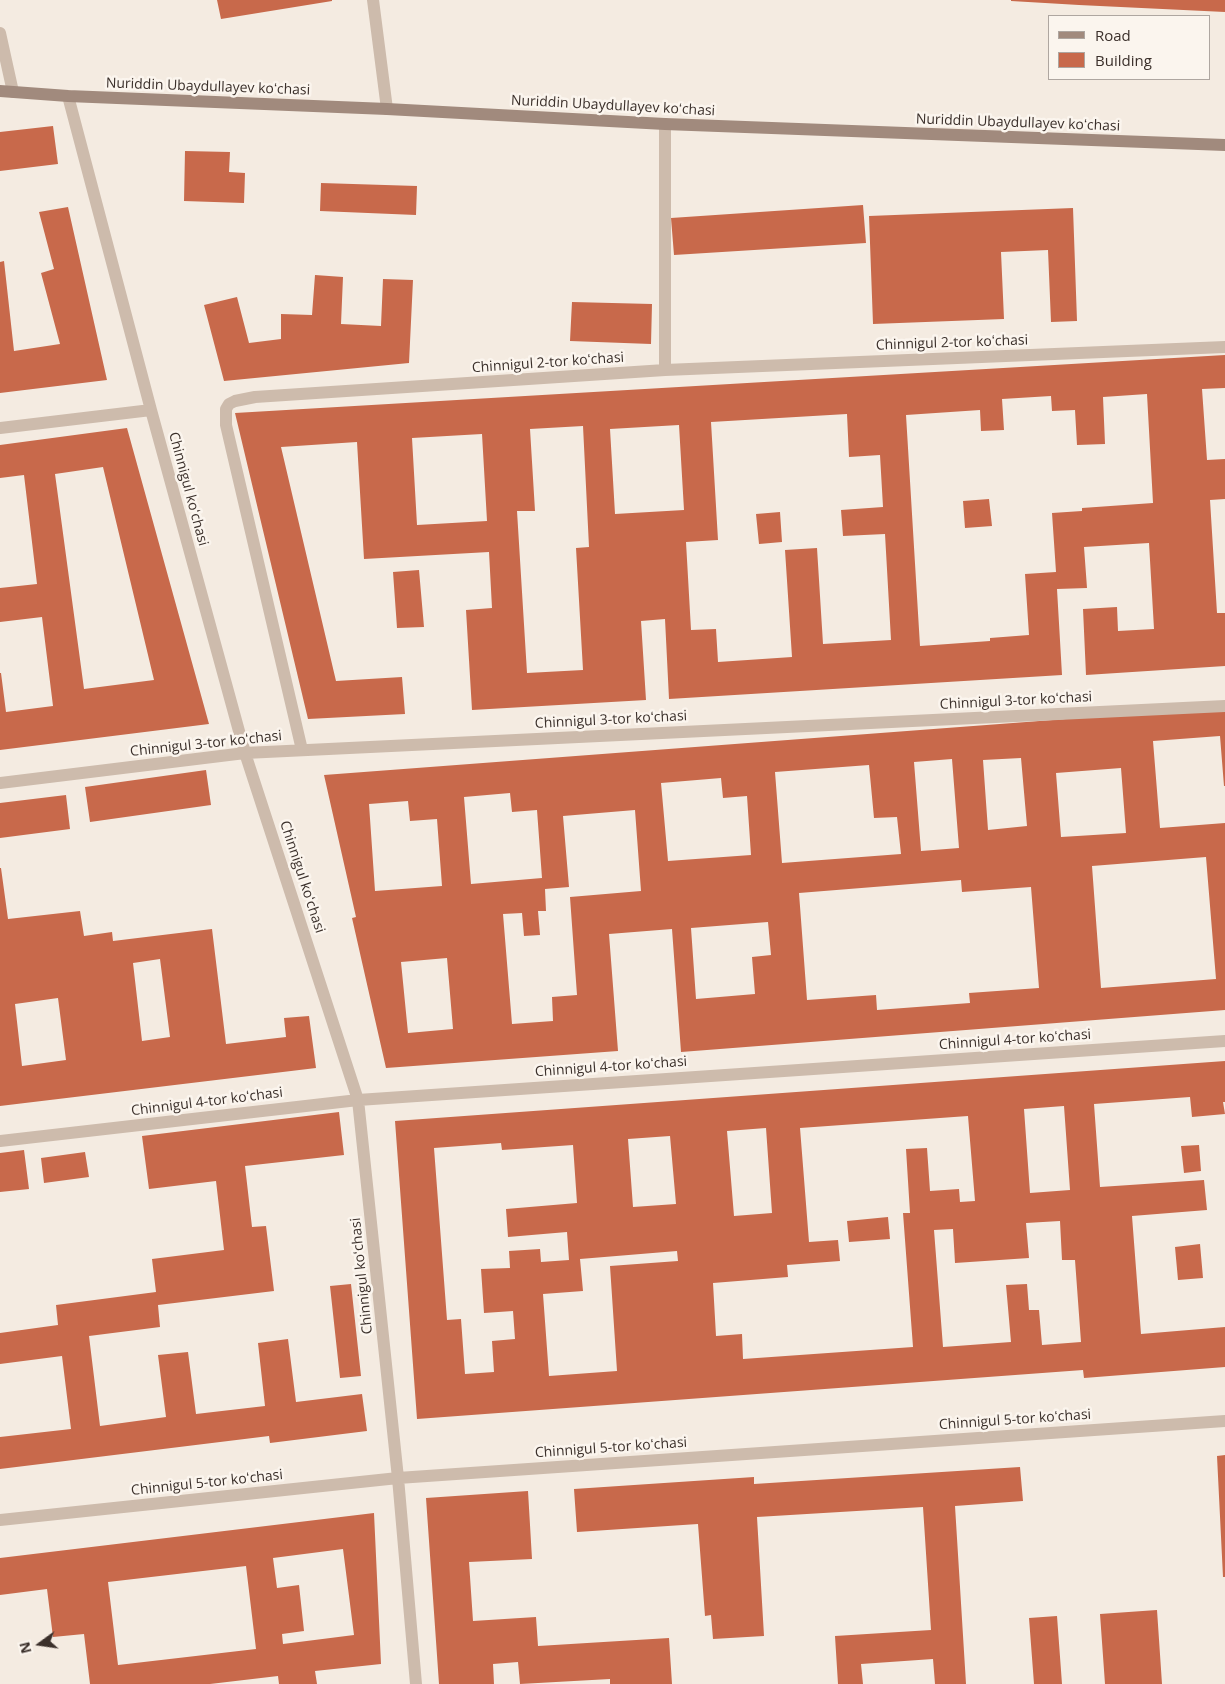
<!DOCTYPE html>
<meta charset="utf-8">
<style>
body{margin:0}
#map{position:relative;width:1225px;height:1684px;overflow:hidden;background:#f4ebe1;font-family:"Open Sans",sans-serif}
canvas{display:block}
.legend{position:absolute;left:1048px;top:15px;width:162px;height:65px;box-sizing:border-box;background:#fbf5ee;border:1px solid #aea6a0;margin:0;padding:6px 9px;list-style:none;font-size:15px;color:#3b302b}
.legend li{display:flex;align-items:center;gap:10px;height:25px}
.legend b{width:25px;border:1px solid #aea6a0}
.north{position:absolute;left:15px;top:1619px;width:50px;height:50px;-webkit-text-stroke:4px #fbf5ee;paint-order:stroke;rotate:256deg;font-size:14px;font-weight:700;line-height:20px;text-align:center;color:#3b302b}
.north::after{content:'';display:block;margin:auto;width:18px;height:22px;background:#3b302b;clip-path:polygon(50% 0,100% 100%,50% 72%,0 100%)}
</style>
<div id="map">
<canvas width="1225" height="1684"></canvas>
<ul class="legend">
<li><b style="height:6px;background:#a18a7d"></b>Road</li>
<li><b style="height:14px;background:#c8694b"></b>Building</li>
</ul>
<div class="north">N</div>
</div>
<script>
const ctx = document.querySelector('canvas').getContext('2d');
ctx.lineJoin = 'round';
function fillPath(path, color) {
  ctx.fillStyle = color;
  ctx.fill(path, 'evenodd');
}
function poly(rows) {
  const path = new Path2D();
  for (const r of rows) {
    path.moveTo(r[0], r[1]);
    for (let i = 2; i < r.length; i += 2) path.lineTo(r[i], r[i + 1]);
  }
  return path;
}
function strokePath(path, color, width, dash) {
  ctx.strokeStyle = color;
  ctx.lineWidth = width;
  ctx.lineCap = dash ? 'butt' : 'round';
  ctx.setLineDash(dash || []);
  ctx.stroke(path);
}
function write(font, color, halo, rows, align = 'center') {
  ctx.font = font + ' "Open Sans",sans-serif';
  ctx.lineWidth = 5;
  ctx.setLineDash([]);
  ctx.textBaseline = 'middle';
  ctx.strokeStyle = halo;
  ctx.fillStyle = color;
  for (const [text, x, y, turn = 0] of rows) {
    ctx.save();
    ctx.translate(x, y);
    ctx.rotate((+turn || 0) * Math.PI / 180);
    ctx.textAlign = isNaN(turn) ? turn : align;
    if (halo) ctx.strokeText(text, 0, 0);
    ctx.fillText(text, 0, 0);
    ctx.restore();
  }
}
fillPath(poly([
 [217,0,332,0,332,1,221,19],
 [1011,0,1225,0,1225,12,1079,5,1011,1],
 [53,126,58,164,0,171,0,132],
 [185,151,230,152,229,172,245,173,244,203,184,201],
 [321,183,417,186,416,215,320,211],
 [863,205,866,243,674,255,671,218],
 [68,207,107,380,0,393,0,262,4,261,14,351,60,344,41,273,54,269,39,212],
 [1073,208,1077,321,1051,322,1048,250,1001,252,1004,319,873,324,869,216],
 [315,275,343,277,341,324,381,326,383,279,413,280,409,363,224,381,204,305,237,297,249,343,281,339,281,314,312,315],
 [572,302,652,304,651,344,570,341],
 [1225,355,1225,388,1202,389,1207,460,1225,459,1225,499,1210,500,1217,613,1225,613,1225,666,1086,675,1083,609,1117,607,1118,631,1154,629,1149,543,1084,547,1087,588,1057,589,1062,675,669,699,665,619,641,621,646,700,472,710,466,610,492,608,489,552,364,559,357,442,281,447,336,681,402,677,405,714,308,719,235,413],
 [1147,394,1153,503,1082,508,1082,511,1052,513,1056,572,1025,574,1029,635,990,638,990,641,920,646,906,415,980,410,981,431,1004,430,1002,399,1051,396,1052,411,1075,410,1077,445,1105,444,1103,397],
 [847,414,849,457,880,455,883,507,841,510,843,536,885,534,891,640,823,644,817,548,785,550,792,657,718,662,716,629,691,630,686,542,718,540,711,422],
 [679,425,684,510,615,514,610,429],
 [583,426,589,547,576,548,583,670,527,673,517,511,535,511,530,429],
 [482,434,487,521,417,525,412,438],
 [127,428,209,724,0,750,0,673,1,673,6,712,53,706,42,617,0,622,0,588,37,584,24,475,0,478,0,445],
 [103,467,154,680,84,689,55,474],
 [989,499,992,526,965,528,963,501],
 [780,512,782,542,759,544,756,514],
 [419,570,424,627,397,628,393,572],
 [1225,707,1225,786,1224,786,1220,736,1153,741,1160,828,1225,823,1225,1010,681,1052,672,929,609,934,618,1051,386,1068,352,918,356,917,324,775],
 [1021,758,1027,826,988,830,983,760],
 [952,759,959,848,921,851,914,762],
 [869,765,874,818,897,817,901,854,782,863,775,772],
 [1121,768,1126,833,1061,837,1056,773],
 [721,778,723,798,747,796,751,855,668,861,661,783],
 [510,793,512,812,537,810,542,878,471,884,464,797],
 [408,801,410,821,437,819,442,886,375,891,369,804],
 [635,810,641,891,570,897,577,995,552,997,553,1021,512,1024,503,914,522,913,524,936,540,935,538,911,546,911,545,889,569,887,563,816],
 [1206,857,1216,979,1101,988,1092,866],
 [961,880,962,892,1031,887,1039,988,969,993,970,1003,877,1010,876,995,807,1000,799,893],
 [768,922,771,955,752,957,755,994,696,999,691,928],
 [447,958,453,1029,408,1033,401,962],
 [206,770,211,805,90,822,85,787],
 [66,795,70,829,0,838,0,803],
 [0,868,1,868,8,919,80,911,84,936,112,932,113,941,212,929,226,1044,286,1037,284,1018,309,1016,316,1068,0,1106],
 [160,959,170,1037,142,1041,133,963],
 [58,998,66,1060,22,1066,15,1004],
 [1225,1061,1225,1102,1223,1102,1225,1114,1192,1117,1190,1097,1094,1104,1100,1187,1204,1180,1207,1210,1132,1216,1141,1334,1225,1327,1225,1367,1084,1378,1083,1370,417,1419,395,1121],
 [1064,1106,1070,1190,1030,1193,1024,1109],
 [968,1116,975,1201,960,1202,959,1189,930,1191,927,1148,906,1149,910,1213,903,1213,913,1347,743,1359,742,1334,716,1336,713,1283,788,1277,787,1265,840,1261,838,1240,809,1242,800,1128],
 [766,1128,772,1213,734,1216,727,1131],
 [670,1136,676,1204,633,1207,628,1139],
 [501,1143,502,1150,573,1145,577,1203,506,1209,508,1237,567,1232,569,1260,541,1262,540,1249,509,1251,510,1268,481,1269,484,1313,513,1311,515,1339,492,1341,494,1372,465,1374,461,1319,447,1320,434,1148],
 [1060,1221,1062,1260,1075,1260,1081,1342,1042,1345,1039,1310,1029,1310,1027,1284,1006,1285,1011,1342,943,1347,934,1230,953,1229,955,1263,1029,1258,1026,1223],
 [677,1251,678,1261,610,1266,617,1371,549,1376,543,1294,583,1291,580,1259],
 [339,1112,344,1155,245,1166,252,1227,266,1226,274,1291,158,1305,160,1327,89,1336,100,1426,166,1417,158,1355,188,1352,196,1414,265,1406,258,1343,288,1339,296,1402,362,1394,367,1431,270,1443,269,1436,0,1469,0,1437,71,1429,62,1356,0,1364,0,1333,58,1325,56,1305,156,1292,152,1259,224,1250,216,1181,149,1189,142,1136],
 [1199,1145,1201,1171,1184,1173,1181,1146],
 [24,1150,29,1189,0,1192,0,1153],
 [85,1152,89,1177,44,1183,41,1158],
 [888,1217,890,1239,849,1242,847,1221],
 [1200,1244,1203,1278,1178,1280,1175,1247],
 [351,1284,361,1376,340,1378,330,1286],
 [1225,1455,1225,1577,1223,1577,1217,1456],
 [1020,1467,1023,1501,955,1506,966,1684,935,1684,933,1659,861,1664,863,1684,838,1684,835,1636,931,1630,923,1507,757,1517,764,1636,713,1639,711,1615,705,1616,698,1524,577,1532,574,1489,754,1477,754,1484],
 [528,1491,532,1559,469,1562,473,1621,536,1617,538,1646,669,1638,672,1684,610,1684,610,1679,520,1684,518,1662,493,1664,494,1684,439,1684,426,1498],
 [374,1513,381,1664,315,1671,317,1684,279,1684,278,1676,210,1684,90,1684,84,1634,53,1637,47,1589,0,1595,0,1558],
 [343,1549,354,1635,283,1644,282,1634,304,1631,299,1585,277,1588,273,1558],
 [246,1566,256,1649,118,1665,108,1582],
 [1157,1610,1162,1684,1105,1684,1100,1614],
 [1057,1616,1062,1684,1034,1684,1029,1618]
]), '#c8694b');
strokePath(poly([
 [373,0,387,109],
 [0,33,13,92],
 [68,96,151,410,245,753,358,1100,398,1478,416,1684],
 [665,124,665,370],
 [0,428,151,410],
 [302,750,226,425,226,409,229,404,235,401,255,397,665,370,1225,347],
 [0,783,245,753,1225,706],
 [0,1141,358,1100,1225,1041],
 [0,1520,398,1478,1225,1421]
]), '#cdbbac', 12);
strokePath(poly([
 [0,91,68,96,387,109,665,124,1225,145]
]), '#a18a7d', 12);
write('14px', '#3b302b', '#fbf5ee', [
 ["Nuriddin Ubaydullayev koʻchasi",208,87,2],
 ["Nuriddin Ubaydullayev koʻchasi",613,106,3],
 ["Nuriddin Ubaydullayev koʻchasi",1018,123,2],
 ["Chinnigul 2-tor koʻchasi",952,343,-2],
 ["Chinnigul 2-tor koʻchasi",548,363,-4],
 ["Chinnigul koʻchasi",188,489,75],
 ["Chinnigul 3-tor koʻchasi",1016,701,-3],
 ["Chinnigul 3-tor koʻchasi",611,720,-3],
 ["Chinnigul 3-tor koʻchasi",206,744,-6],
 ["Chinnigul koʻchasi",302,877,72],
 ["Chinnigul 4-tor koʻchasi",1015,1040,-4],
 ["Chinnigul 4-tor koʻchasi",611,1067,-4],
 ["Chinnigul 4-tor koʻchasi",207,1102,-7],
 ["Chinnigul koʻchasi",362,1276,-96],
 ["Chinnigul 5-tor koʻchasi",1015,1420,-4],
 ["Chinnigul 5-tor koʻchasi",611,1448,-4],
 ["Chinnigul 5-tor koʻchasi",207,1483,-6]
]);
</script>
